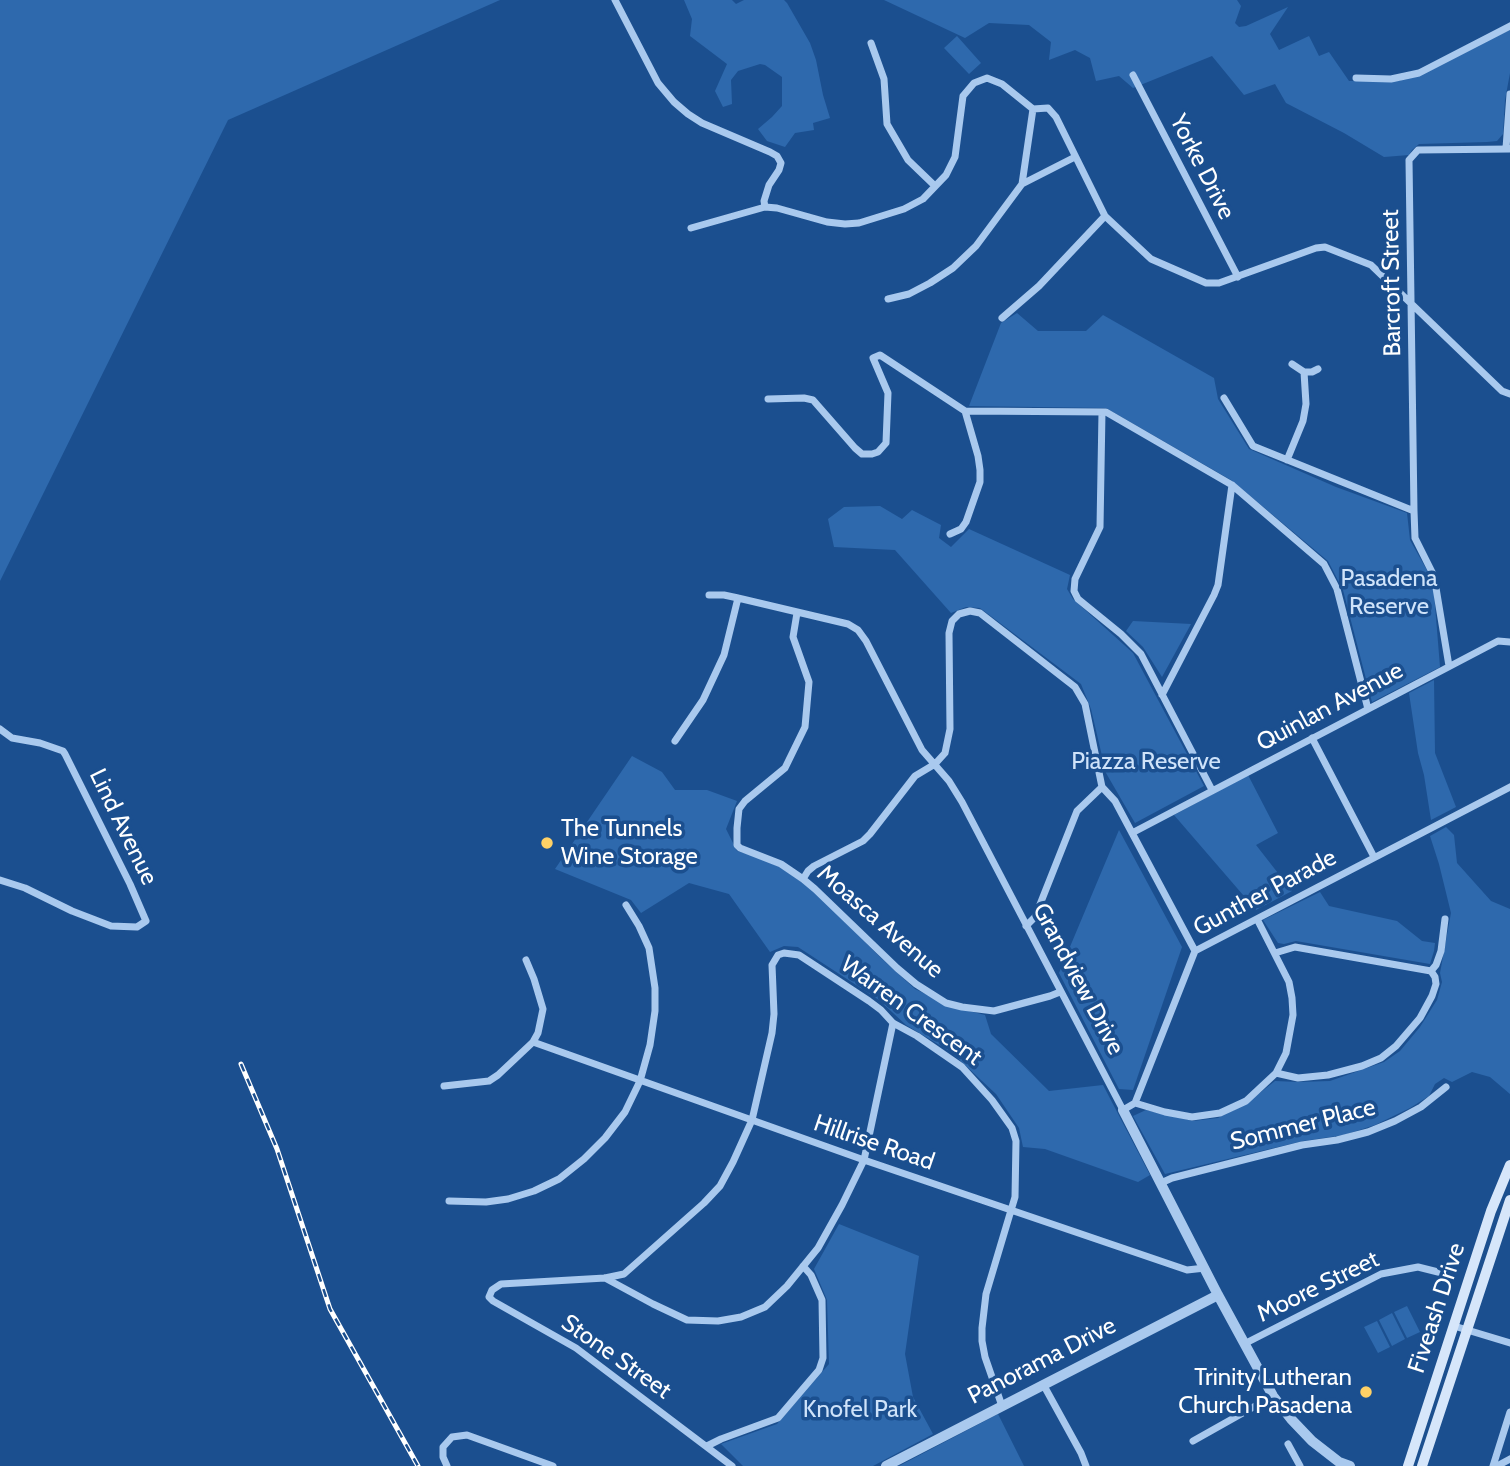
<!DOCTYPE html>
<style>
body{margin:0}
canvas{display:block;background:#1b4f8f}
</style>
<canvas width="1510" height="1466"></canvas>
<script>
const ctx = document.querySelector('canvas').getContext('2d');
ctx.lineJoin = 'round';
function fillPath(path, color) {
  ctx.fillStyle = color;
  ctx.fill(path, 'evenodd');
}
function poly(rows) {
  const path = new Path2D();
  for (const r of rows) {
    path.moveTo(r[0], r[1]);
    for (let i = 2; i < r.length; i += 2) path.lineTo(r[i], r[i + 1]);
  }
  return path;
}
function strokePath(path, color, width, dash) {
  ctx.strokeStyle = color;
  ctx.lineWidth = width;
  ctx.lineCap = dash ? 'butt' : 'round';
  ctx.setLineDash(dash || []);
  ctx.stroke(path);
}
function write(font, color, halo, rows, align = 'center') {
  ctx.font = font + ' Cabin,sans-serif';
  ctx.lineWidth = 7;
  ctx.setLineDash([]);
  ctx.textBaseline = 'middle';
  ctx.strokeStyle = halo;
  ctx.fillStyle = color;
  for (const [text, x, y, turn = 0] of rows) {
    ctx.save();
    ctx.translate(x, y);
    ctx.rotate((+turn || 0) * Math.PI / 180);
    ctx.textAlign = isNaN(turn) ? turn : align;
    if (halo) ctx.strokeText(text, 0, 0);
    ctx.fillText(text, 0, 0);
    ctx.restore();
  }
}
fillPath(poly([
 [0,0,500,0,228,120,0,581],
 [684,0,732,0,736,4,744,0,784,0,787,3,810,43,816,60,823,95,830,118,813,123,814,130,795,133,785,147,767,141,758,129,772,117,782,106,782,77,765,65,760,64,738,71,731,80,732,104,723,107,715,91,727,64,690,36,692,19],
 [884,0,1237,0,1241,6,1235,23,1239,27,1246,26,1288,7,1270,34,1279,50,1309,36,1319,56,1329,52,1349,81,1399,81,1510,30,1510,73,1505,100,1503,134,1497,141,1487,142,1419,144,1412,150,1409,155,1384,157,1344,133,1286,103,1275,84,1244,95,1212,56,1133,88,1119,76,1096,81,1090,58,1075,50,1049,60,1051,42,1029,25,989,23,965,38],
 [957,36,981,63,969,74,944,48],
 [1017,313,1038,331,1086,331,1103,315,1214,378,1218,399,1249,449,1336,487,1407,513,1410,540,1433,581,1440,667,1372,702,1343,590,1328,561,1231,480,1106,408,969,406,1001,323],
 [880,506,902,519,912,510,941,525,939,538,951,547,969,529,1070,575,1067,589,1073,599,1133,653,1204,786,1135,823,1106,773,1091,709,1081,684,980,608,966,607,951,613,895,550,834,547,828,519,844,507],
 [1133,621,1191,624,1162,677,1143,647,1126,631],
 [1434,680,1435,753,1456,807,1431,820,1424,775,1418,753,1409,693],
 [632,756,662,772,675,790,707,790,737,801,726,829,737,851,758,857,780,867,814,891,880,957,915,989,953,1007,985,1015,991,1034,1049,1091,1103,1085,1150,1175,1138,1182,1045,1149,1023,1147,1019,1128,996,1094,951,1052,906,1025,879,1000,798,947,784,946,770,952,729,894,689,883,641,913,631,900,555,869],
 [1248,775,1278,833,1256,845,1292,891,1256,910,1174,815],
 [1446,827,1454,835,1457,863,1491,901,1510,909,1510,1094,1490,1077,1472,1072,1452,1082,1444,1078,1435,1084,1429,1096,1410,1108,1375,1125,1344,1135,1303,1141,1165,1174,1133,1116,1146,1110,1193,1121,1218,1118,1247,1103,1275,1081,1298,1082,1330,1081,1384,1062,1400,1051,1420,1027,1437,1000,1442,982,1440,973,1451,913,1439,864,1430,836],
 [1119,830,1182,947,1133,1090,1119,1089,1059,973],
 [1320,892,1329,906,1397,921,1422,941,1435,943,1434,951,1430,964,1296,941,1284,944,1278,943,1263,920],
 [839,1224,919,1256,905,1354,913,1397,933,1434,873,1466,743,1466,721,1444,777,1424,829,1364,827,1300,814,1269],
 [1407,1306,1420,1332,1407,1338,1394,1312],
 [1392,1313,1405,1339,1392,1346,1379,1320],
 [1377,1321,1390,1347,1378,1353,1364,1327],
 [998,1414,1024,1466,899,1466]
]), '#2e69ad');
strokePath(poly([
 [615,0,658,83,674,102,688,114,702,123,770,152,777,156,781,163,779,170,769,185,764,201,765,207],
 [871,43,884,79,887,124,908,160,935,186],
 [1133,75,1238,277],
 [1356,78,1391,79,1419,73,1510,26],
 [1506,148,1510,94],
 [1022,184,1075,157],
 [691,228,765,207,777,208,827,222,845,224,859,223,904,209,923,199,946,175,955,157,963,96,974,83,987,78,1002,84,1033,109,1048,108,1056,117,1105,216,1151,259,1206,283,1219,283,1316,248,1325,247,1371,265,1502,391,1510,394],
 [888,299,909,294,930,283,953,268,976,246,1022,184,1033,109],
 [1002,318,1039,286,1105,216],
 [1292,364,1304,372,1312,372,1318,369],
 [1224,398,1253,446,1414,511,1415,538,1434,576,1449,666],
 [768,399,804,398,813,400,855,448,862,454,872,454,878,452,886,443,888,393,873,358,880,355,965,411,1106,412,1232,485,1324,564,1337,589,1368,709],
 [1102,412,1100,527,1075,579,1074,591,1078,599,1121,634,1141,654,1212,790],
 [1287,460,1303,421,1306,404,1304,372],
 [1414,511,1409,160,1418,150,1510,149],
 [950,534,961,529,966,522,980,482,980,470,978,456,965,411],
 [709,595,724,595,738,598,848,624,858,630,866,641,922,750,949,781,962,802,1123,1110,1135,1103,1195,951,1510,787],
 [797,613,793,637,809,682,805,727,785,768,745,801,739,809,737,828,737,845,740,848,781,864,803,879,815,889,897,968,916,984,946,1003,962,1007,994,1011,1050,996,1060,992],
 [1162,695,1214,595,1218,585,1232,485],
 [0,729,12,738,40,743,63,751,65,754,130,884,146,921,137,927,111,926,72,911,25,888,0,880],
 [1312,738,1374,857],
 [675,741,703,700,724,655,738,598],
 [1132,833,1498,641,1510,642],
 [803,879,808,871,814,866,863,841,870,834,915,776,935,764,945,753,950,729,949,633,952,621,959,614,970,611,980,613,1075,687,1085,704,1102,787,1115,801,1195,951],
 [1026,926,1035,917,1077,811,1102,787],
 [1275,953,1295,947,1431,971],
 [533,1042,864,1160,1187,1270,1205,1268],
 [1276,1073,1298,1078,1328,1075,1362,1066,1381,1058,1396,1046,1420,1018,1432,996,1436,984,1435,977,1431,971,1436,965,1441,951,1445,919],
 [444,1086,489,1081,498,1075,533,1042,538,1033,543,1009,534,979,526,960],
 [1135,1103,1165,1112,1192,1117,1220,1113,1246,1101,1276,1073,1286,1053,1293,1015,1292,998,1289,982,1257,919],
 [1161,1183,1172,1178,1302,1145,1337,1140,1368,1132,1395,1121,1421,1107,1446,1087],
 [449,1201,486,1202,508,1199,534,1191,559,1179,584,1159,605,1138,625,1112,640,1081,650,1045,655,1011,655,988,649,948,639,926,626,905],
 [605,1278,653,1304,687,1320,718,1321,741,1317,765,1307,787,1286,818,1248,842,1205,864,1160,893,1023],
 [1454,1326,1510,1343],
 [1244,1344,1381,1274,1418,1267,1450,1275],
 [1043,1384,1081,1453,1086,1466],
 [1193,1441,1273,1396],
 [1288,1444,1300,1466],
 [707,1446,721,1439,778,1418,819,1370,823,1358,822,1300,811,1275,803,1266],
 [447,1466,443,1457,443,1447,452,1437,467,1435,553,1466],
 [732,1466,576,1348,493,1301,489,1297,492,1290,501,1284,605,1278,624,1274,704,1203,720,1186,733,1162,752,1120,772,1033,774,1014,772,965,778,955,784,953,799,955,869,1001,881,1010,893,1023,917,1036,962,1067,992,1100,1012,1128,1016,1141,1015,1197,986,1294,982,1328,982,1341,985,1357,1002,1406],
 [1493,1466,1510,1412],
 [1497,1466,1510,1459]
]), '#a9c9ee', 7);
strokePath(poly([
 [1123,1110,1218,1295,1273,1396,1291,1419,1312,1441,1339,1462,1350,1466],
 [886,1466,1218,1295]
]), '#a9c9ee', 10);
strokePath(poly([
 [1408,1466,1491,1211,1510,1165],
 [1422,1466,1510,1200]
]), '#d6e6fa', 10);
const rail = poly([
 [241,1064,277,1149,330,1309,418,1466]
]);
strokePath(rail, '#fff', 5);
strokePath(rail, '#1b4f8f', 2.5, [8]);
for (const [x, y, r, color] of [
 [547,843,7,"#ffd166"],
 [1366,1392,7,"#ffd166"]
]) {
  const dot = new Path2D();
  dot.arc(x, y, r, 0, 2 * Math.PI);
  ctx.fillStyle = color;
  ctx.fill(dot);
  strokePath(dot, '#1b4f8f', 2.5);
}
write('24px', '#fff', '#1b4f8f', [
 ["Yorke Drive",1202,167,63],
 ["Barcroft Street",1392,283,-91],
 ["Quinlan Avenue",1330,707,-28],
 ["Lind Avenue",123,827,64],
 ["Gunther Parade",1265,893,-28],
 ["Moasca Avenue",880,922,41],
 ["Grandview Drive",1078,979,62],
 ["Warren Crescent",911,1011,36],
 ["Sommer Place",1303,1125,-14],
 ["Hillrise Road",874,1143,19],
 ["Moore Street",1318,1287,-26],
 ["Fiveash Drive",1437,1308,-72],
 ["Stone Street",616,1357,35],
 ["Panorama Drive",1042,1361,-27]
]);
write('24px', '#cfe3fa', '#1b4f8f', [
 ["Pasadena",1389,579],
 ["Reserve",1389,607],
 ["Piazza Reserve",1146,762],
 ["Knofel Park",860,1410]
]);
write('24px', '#fff', '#1b4f8f', [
 ["The Tunnels",561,829],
 ["Wine Storage",561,857],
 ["Trinity Lutheran",1352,1378,"right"],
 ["Church Pasadena",1352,1406,"right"]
], 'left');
</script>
